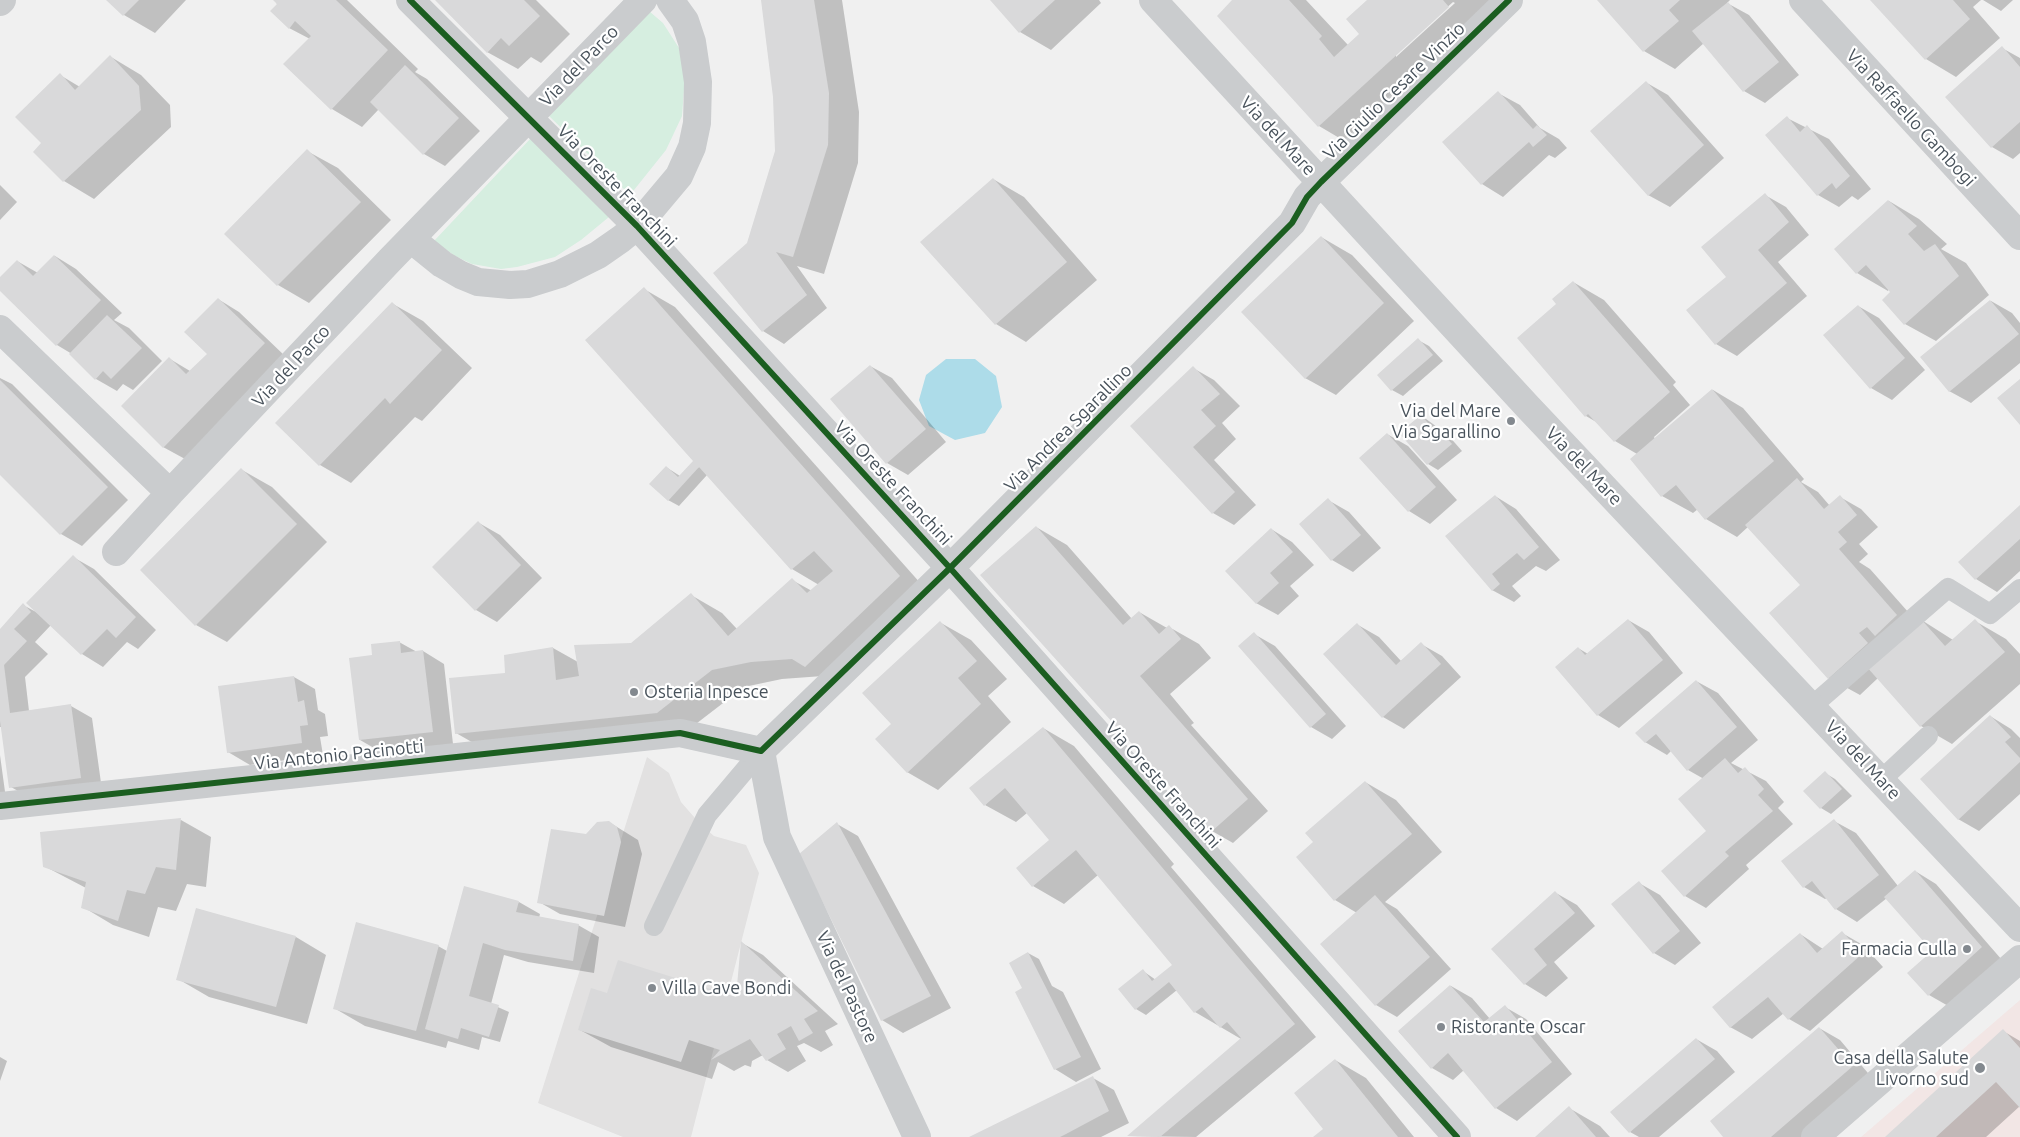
<!DOCTYPE html>
<style>
body{margin:0}
canvas{display:block;background:#f0f0f0}
</style>
<canvas width="2020" height="1137"></canvas>
<script>
const ctx = document.querySelector('canvas').getContext('2d');
ctx.lineJoin = 'round';
function fillPath(path, color) {
  ctx.fillStyle = color;
  ctx.fill(path, 'evenodd');
}
function poly(rows) {
  const path = new Path2D();
  for (const r of rows) {
    path.moveTo(r[0], r[1]);
    for (let i = 2; i < r.length; i += 2) path.lineTo(r[i], r[i + 1]);
  }
  return path;
}
function strokePath(path, color, width, dash) {
  ctx.strokeStyle = color;
  ctx.lineWidth = width;
  ctx.lineCap = dash ? 'butt' : 'round';
  ctx.setLineDash(dash || []);
  ctx.stroke(path);
}
function write(font, color, halo, rows, align = 'center') {
  ctx.font = font + ' Ubuntu,sans-serif';
  ctx.lineWidth = 4.5;
  ctx.setLineDash([]);
  ctx.textBaseline = 'middle';
  ctx.strokeStyle = halo;
  ctx.fillStyle = color;
  for (const [text, x, y, turn = 0] of rows) {
    ctx.save();
    ctx.translate(x, y);
    ctx.rotate((+turn || 0) * Math.PI / 180);
    ctx.textAlign = isNaN(turn) ? turn : align;
    if (halo) ctx.strokeText(text, 0, 0);
    ctx.fillText(text, 0, 0);
    ctx.restore();
  }
}
fillPath(poly([
 [647,757,669,773,681,802,701,825,714,836,746,845,759,873,691,1137,623,1137,538,1103]
]), '#e2e1e1');
fillPath(poly([
 [2020,1000,2020,1137,1861,1137]
]), '#f2e6e5');
fillPath(poly([
 [649,11,663,23,679,48,685,76,682,116,666,150,630,195,548,115],
 [531,138,609,217,581,240,555,257,517,267,501,269,472,264,455,256,434,241]
]), '#d6eee0');
fillPath(poly([
 [946,359,975,359,996,376,1002,407,985,433,955,440,929,426,919,400,926,375]
]), '#addce9');
fillPath(poly([
 [108,0,186,0,155,33,124,15],
 [275,0,347,0,418,69,415,72,427,79,480,131,445,166,424,154,379,109,362,127,332,109,310,39,289,28],
 [436,0,536,0,570,34,541,63,531,57,518,69,487,52],
 [762,0,842,0,859,112,858,163,824,274,797,266,827,308,784,344,763,331,715,273,749,243,776,152,774,97],
 [991,0,1099,0,1101,3,1051,50,1020,32],
 [1234,0,1306,0,1348,45,1361,34,1368,0,1506,0,1358,149,1319,126],
 [1453,2,1455,3,1396,57,1396,54],
 [1598,0,1730,0,1727,3,1749,15,1799,75,1765,103,1744,91,1704,43,1675,69,1644,51],
 [1872,0,1981,0,1973,7,2000,38,1956,77,1926,59],
 [1983,0,2013,0,2001,11],
 [2002,48,2020,58,2020,153,2013,159,1992,147],
 [111,57,141,75,170,105,171,127,94,199,64,181,43,143,60,75,80,87],
 [1647,83,1668,95,1724,158,1670,207,1648,195],
 [1498,93,1520,105,1540,128,1559,139,1567,148,1555,158,1549,155,1503,197,1482,184,1444,142],
 [1787,118,1829,139,1871,189,1858,200,1852,196,1839,207,1818,195],
 [307,151,338,168,391,220,309,303,278,285,226,234],
 [993,179,1024,197,1097,280,1026,342,996,324],
 [0,185,17,202,0,220],
 [1765,195,1786,207,1809,235,1778,262,1807,296,1737,356,1716,344,1727,277],
 [1889,201,1919,219,1947,244,1941,249,1966,263,1989,295,1936,341,1905,324,1889,289,1888,291,1857,273],
 [1321,237,1352,255,1414,321,1336,395,1305,378],
 [55,256,76,269,122,313,114,320,129,328,162,361,133,390,123,384,117,391,96,379,72,354,57,345,0,290,0,278,17,261,38,273],
 [1573,282,1604,300,1676,382,1673,385,1690,405,1654,437,1655,439,1713,390,1743,408,1804,479,1801,482,1818,492,1830,506,1840,497,1861,509,1878,527,1859,544,1868,554,1859,562,1870,569,1917,622,1920,619,1953,640,1975,621,2006,639,2020,654,2020,684,1952,744,1921,726,1878,678,1860,695,1829,678,1802,585,1749,526,1737,537,1706,519,1698,509,1693,513,1662,496,1637,454,1615,441,1598,423,1586,416,1557,304],
 [644,289,675,307,930,594,823,676,782,679,744,687,688,730,477,745,456,733,504,674,553,648,578,662,631,644,691,595,722,613,737,629,792,580,812,591,819,585,792,569,707,475,679,506,668,500,666,467,680,476,699,467],
 [218,299,239,312,285,356,185,459,163,447,170,359,190,371,209,354],
 [1991,301,2012,313,2020,323,2020,363,1971,403,1949,391],
 [393,304,423,321,472,368,422,421,415,417,351,483,320,465,277,423],
 [1858,306,1879,318,1925,370,1892,400,1871,388],
 [1418,340,1429,346,1443,361,1403,396,1392,390,1379,375],
 [870,366,892,378,946,442,908,475,887,463],
 [1193,368,1214,380,1240,406,1222,423,1236,439,1214,460,1256,505,1234,525,1213,513,1132,426],
 [0,378,12,384,128,500,82,546,61,534,0,473],
 [1422,416,1448,435,1462,451,1438,470,1428,464],
 [1387,434,1408,446,1457,500,1430,524,1409,511,1361,458],
 [242,470,272,487,327,542,227,642,196,625],
 [1495,496,1516,509,1560,560,1546,571,1536,566,1512,586,1521,596,1514,602,1492,590,1447,536],
 [1328,500,1349,512,1381,548,1353,572,1332,560,1301,524],
 [2020,507,2020,571,1997,592,1976,579,1960,562],
 [479,523,500,535,542,578,497,622,476,610],
 [1036,527,1067,545,1132,619,1139,612,1167,628,1169,627,1199,644,1211,658,1170,694,1194,723,1191,725,1268,811,1233,843,1212,831],
 [1271,529,1292,542,1314,565,1290,586,1299,596,1278,615,1256,603],
 [73,557,94,569,156,630,138,649,127,642,103,667,82,654,51,625,35,642,48,654,25,677,29,711,71,706,92,718,102,790,32,799,11,787,2,727,0,727,0,631,23,605,38,613],
 [1628,620,1649,632,1683,673,1619,728,1598,715,1578,648,1588,654],
 [941,623,971,640,1007,679,988,696,1011,722,938,790,907,772,892,724],
 [1358,625,1379,637,1401,661,1421,644,1442,656,1461,677,1404,729,1383,717,1325,654],
 [1254,634,1275,646,1346,726,1332,739,1311,727],
 [399,642,417,652,423,651,444,664,453,744,381,752,360,740,374,656],
 [294,677,315,689,318,710,325,714,328,736,320,737,323,755,250,765,228,752,220,687],
 [1696,681,1718,693,1758,740,1731,763,1766,781,1784,802,1778,808,1793,824,1746,865,1749,869,1706,908,1685,896,1708,831,1704,779,1688,770,1671,751,1667,755,1645,742],
 [1990,716,2011,729,2020,738,2020,794,1979,831,1958,819],
 [1043,728,1074,746,1174,864,1171,867,1316,1037,1196,1137,1129,1136,1241,1039,1195,1012,1177,990,1146,1015,1136,1009,1143,971,1156,980,1174,965,1098,875,1064,904,1033,886,1051,840,1027,813,1016,822,985,805],
 [0,755,6,799,0,800],
 [1825,773,1835,779,1852,796,1831,814,1821,808],
 [1365,782,1396,800,1442,852,1385,902,1397,909,1451,969,1397,1017,1376,1005,1357,913,1335,900,1298,857,1315,842],
 [181,820,211,837,206,887,187,884,176,911,158,907,149,937,113,925,83,907,86,888,44,866],
 [1834,821,1856,833,1898,886,1915,871,1936,884,2002,960,1950,1007,1929,995,1934,951,1887,898,1857,922,1836,909,1827,898,1825,899,1804,887],
 [609,822,638,840,642,854,625,927,560,914,539,902,587,835],
 [837,824,858,836,951,1008,903,1033,882,1020],
 [1639,883,1660,895,1701,943,1675,965,1654,953],
 [1556,893,1577,905,1595,926,1554,962,1568,978,1546,997,1525,984,1493,949],
 [519,902,540,914,539,918,578,925,599,937,594,973,528,962,504,955,491,1004,509,1012,500,1042,482,1037,479,1050,448,1041,446,1048,365,1026,334,1008,438,946,447,951],
 [1842,933,1863,945,1883,967,1810,1031,1789,1019,1784,1013,1752,1039,1730,1027,1800,934,1823,949],
 [296,937,326,955,307,1024,209,997,178,979],
 [742,943,763,955,838,1024,825,1031,833,1045,821,1052,804,1043,797,1046,806,1061,788,1072,767,1060,763,1055,752,1061,751,1067,745,1065,734,1071,718,1062,712,1079,611,1047,580,1030,608,995,737,998],
 [1028,953,1039,959,1052,986,1063,992,1101,1069,1076,1082,1055,1069,1024,989],
 [1451,986,1472,998,1490,1019,1505,1007,1526,1019,1572,1074,1517,1121,1496,1108,1464,1070,1453,1080,1432,1068,1399,1032],
 [1819,1028,1840,1040,1873,1079,1805,1137,1725,1137],
 [2003,1031,2020,1041,2020,1106,1986,1137,1887,1137],
 [1696,1039,1717,1051,1735,1072,1659,1137,1639,1137,1630,1132],
 [0,1057,7,1061,0,1081],
 [1335,1060,1366,1078,1414,1137,1315,1137,1323,1131],
 [1093,1078,1114,1090,1129,1123,1101,1137,971,1137],
 [1569,1108,1600,1126,1610,1137,1537,1137]
]), '#0003');
fillPath(poly([
 [106,0,139,0,123,16],
 [273,0,336,0,388,50,331,110,283,64,311,36,295,21,289,29,270,11,277,4],
 [435,0,524,0,540,16,509,46,501,38,487,53],
 [761,0,814,0,829,93,828,145,793,257,776,252,807,295,762,332,713,273,747,243,775,151,773,97],
 [990,0,1055,0,1019,33],
 [1232,0,1289,0,1322,36,1319,39,1334,57,1359,34,1346,19,1367,0,1443,0,1449,7,1318,127,1217,16],
 [1597,0,1680,0,1669,10,1679,21,1643,52],
 [1870,0,1953,0,1970,19,1925,60],
 [1728,2,1779,62,1743,92,1692,31],
 [2002,46,2020,67,2020,122,1991,148,1945,97],
 [110,55,139,86,141,110,63,182,33,152,41,143,15,117,60,73,75,90],
 [405,65,459,118,423,155,370,102],
 [1646,81,1704,145,1648,196,1590,131],
 [1498,91,1533,129,1537,125,1547,135,1533,147,1529,142,1481,185,1442,142],
 [1787,116,1800,132,1807,125,1850,176,1836,189,1832,183,1817,196,1765,135],
 [307,149,361,202,277,286,224,234],
 [993,178,1067,262,995,325,920,242],
 [1765,193,1789,222,1758,250,1787,283,1715,345,1686,310,1726,277,1701,247],
 [1888,200,1917,226,1908,234,1924,251,1935,244,1959,276,1904,325,1882,300,1890,292,1866,265,1856,274,1834,249],
 [1321,236,1384,303,1305,379,1241,312],
 [54,255,101,300,56,346,0,291,0,277,17,260,33,276],
 [1573,281,1670,392,1614,442,1588,414,1585,417,1517,338,1556,304,1552,299],
 [644,287,900,576,805,667,792,659,751,662,712,670,657,713,455,734,449,678,505,673,504,655,553,647,556,680,579,676,574,645,631,643,691,593,728,636,792,578,807,593,833,571,814,551,791,570,699,467,668,501,649,484,666,466,678,477,693,461,585,340],
 [218,298,265,343,163,448,121,406,169,357,186,374,207,354,184,332],
 [1990,300,2019,334,1949,392,1920,357],
 [392,302,442,350,390,404,385,398,319,466,275,423],
 [1858,305,1905,358,1870,389,1823,335],
 [107,315,142,348,111,379,103,371,95,380,69,354],
 [1418,338,1433,355,1391,391,1377,375],
 [870,365,926,429,886,464,830,399],
 [1193,366,1220,394,1201,410,1216,426,1193,447,1235,492,1212,514,1130,426],
 [2020,379,2020,425,1997,398],
 [0,380,108,487,60,535,0,475],
 [1712,389,1774,461,1705,520,1676,485,1661,497,1630,459],
 [1421,415,1434,430,1437,427,1452,444,1427,465,1399,433],
 [1387,433,1436,487,1408,512,1359,458],
 [241,468,297,524,195,626,140,570],
 [1797,478,1824,509,1840,495,1857,515,1838,532,1847,542,1839,549,1897,615,1875,636,1867,627,1859,633,1868,643,1828,679,1769,613,1800,585,1745,525],
 [1495,495,1539,547,1524,560,1517,553,1492,574,1500,584,1492,591,1445,536],
 [1328,498,1361,535,1331,561,1299,524],
 [2020,505,2020,539,1975,580,1958,562],
 [478,521,521,565,475,611,432,567],
 [1036,526,1123,625,1139,611,1159,634,1169,625,1181,639,1140,676,1248,799,1211,832,980,575],
 [1271,528,1293,552,1270,573,1279,583,1256,604,1225,571],
 [73,555,136,617,116,638,107,629,81,655,26,603],
 [23,603,31,612,14,629,27,641,4,665,10,713,71,704,81,778,9,788,0,721,0,629],
 [1920,618,1945,646,1975,619,2005,652,1920,727,1866,666],
 [1628,619,1663,660,1597,716,1555,667,1578,647,1585,655],
 [940,621,977,661,958,678,981,704,907,773,875,739,891,724,862,693],
 [1357,623,1396,665,1421,642,1441,664,1382,718,1323,654],
 [1254,632,1326,714,1310,728,1238,646],
 [400,641,401,653,423,650,433,732,359,740,349,658,372,655,371,644],
 [294,676,298,702,304,700,308,725,300,726,302,743,227,753,218,686],
 [1696,680,1737,727,1687,771,1656,734,1645,743,1635,733],
 [1990,715,2011,737,2005,742,2020,758,2020,762,1958,820,1920,779],
 [1043,727,1295,1024,1160,1137,1127,1136,1241,1038,1227,1022,1220,1028,1202,1007,1194,1013,1169,982,1135,1010,1118,989,1143,969,1152,981,1172,965,1076,850,1032,887,1016,868,1049,840,1005,788,984,806,969,788],
 [1725,758,1738,773,1745,767,1764,789,1758,795,1773,811,1725,852,1729,856,1684,897,1661,871,1706,831,1678,799],
 [1825,771,1842,789,1820,809,1803,791],
 [1365,781,1412,834,1334,901,1296,857,1313,842,1305,833],
 [181,818,176,870,156,867,145,894,127,890,118,921,81,908,86,882,43,867,40,832],
 [1834,819,1879,875,1835,910,1812,881,1803,888,1781,861],
 [609,821,617,827,621,842,604,916,537,903,551,829,586,834,597,822],
 [837,822,931,996,881,1021,799,854],
 [1915,870,1982,947,1928,996,1907,973,1932,951,1884,897],
 [1639,881,1680,931,1653,954,1611,904],
 [464,886,519,901,516,912,579,924,573,961,505,950,483,943,469,996,499,1005,489,1037,461,1028,458,1039,425,1029],
 [1555,891,1575,913,1534,949,1547,965,1524,985,1491,949],
 [1375,895,1430,957,1375,1006,1320,944],
 [196,908,296,936,276,1007,176,980],
 [356,922,439,945,416,1031,333,1009],
 [1842,931,1862,954,1788,1020,1768,997,1730,1028,1712,1007,1800,933,1817,953],
 [741,941,818,1011,804,1019,813,1033,799,1041,791,1026,777,1034,786,1049,766,1061,750,1039,711,1060,720,1050,689,1040,681,1062,578,1030,591,988,607,993,618,960,736,997],
 [1028,952,1081,1057,1054,1070,1015,992,1022,988,1009,963],
 [1450,985,1484,1022,1505,1005,1552,1062,1495,1109,1448,1053,1431,1069,1398,1031],
 [1819,1027,1853,1066,1771,1137,1723,1137,1710,1121],
 [2003,1029,2020,1048,2020,1108,1996,1082,1936,1137,1885,1137],
 [1696,1038,1715,1059,1629,1133,1610,1112],
 [1335,1059,1398,1137,1313,1137,1323,1129,1294,1093],
 [1093,1076,1109,1111,1066,1134,1060,1137,969,1137],
 [1569,1106,1596,1137,1535,1137]
]), '#d9d9da');
strokePath(poly([
 [1812,706,1948,588,1990,614,2020,589],
 [1881,780,1928,736],
 [654,926,707,815,761,751]
]), '#caccce', 20);
strokePath(poly([
 [410,0,637,226,950,568,1457,1137],
 [1153,0,1527,406,2020,928],
 [1803,0,2020,236],
 [0,2,2,0],
 [411,239,442,264,461,275,478,282,510,285,528,284,560,274,598,255,621,239,637,226,679,176,692,147,697,123,698,82,692,42,685,21,670,0],
 [0,329,170,493,390,260,643,0],
 [116,552,170,493],
 [761,751,777,837,917,1137],
 [0,806,680,733,761,751,950,568,1292,223,1307,197,1321,182,1509,0],
 [1815,1137,2020,959]
]), '#caccce', 28);
strokePath(poly([
 [410,0,637,226,950,568,1457,1137],
 [0,806,680,733,761,751,950,568,1292,223,1307,197,1321,182,1509,0]
]), '#1b5e20', 6);
for (const [x, y, r, color] of [
 [1511,421,5,"#83898f"],
 [634,692,5,"#83898f"],
 [1967,949,5,"#83898f"],
 [652,988,5,"#83898f"],
 [1441,1027,5,"#83898f"],
 [1980,1068,6,"#83898f"]
]) {
  const dot = new Path2D();
  dot.arc(x, y, r, 0, 2 * Math.PI);
  ctx.fillStyle = color;
  ctx.fill(dot);
  strokePath(dot, '#fff', 2);
}
write('18px', '#48525b', '#fff', [
 ["Via del Parco",579,66,-46],
 ["Via Giulio Cesare Vinzio",1394,91,-44],
 ["Via Raffaello Gambogi",1911,118,47],
 ["Via del Mare",1278,136,47],
 ["Via Oreste Franchini",617,186,46],
 ["Via del Parco",291,366,-47],
 ["Via Andrea Sgarallino",1068,428,-45],
 ["Via del Mare",1584,466,46],
 ["Via Oreste Franchini",893,483,47],
 ["Via Antonio Pacinotti",339,755,-6],
 ["Via del Mare",1863,760,47],
 ["Via Oreste Franchini",1163,785,48],
 ["Via del Pastore",847,987,65]
]);
write('18px', '#48525b', '#fff', [
 ["Via del Mare",1501,411],
 ["Via Sgarallino",1501,432],
 ["Osteria Inpesce",644,692,"left"],
 ["Farmacia Culla",1957,949],
 ["Villa Cave Bondi",662,988,"left"],
 ["Ristorante Oscar",1451,1027,"left"],
 ["Casa della Salute",1969,1058],
 ["Livorno sud",1969,1079]
], 'right');
</script>
